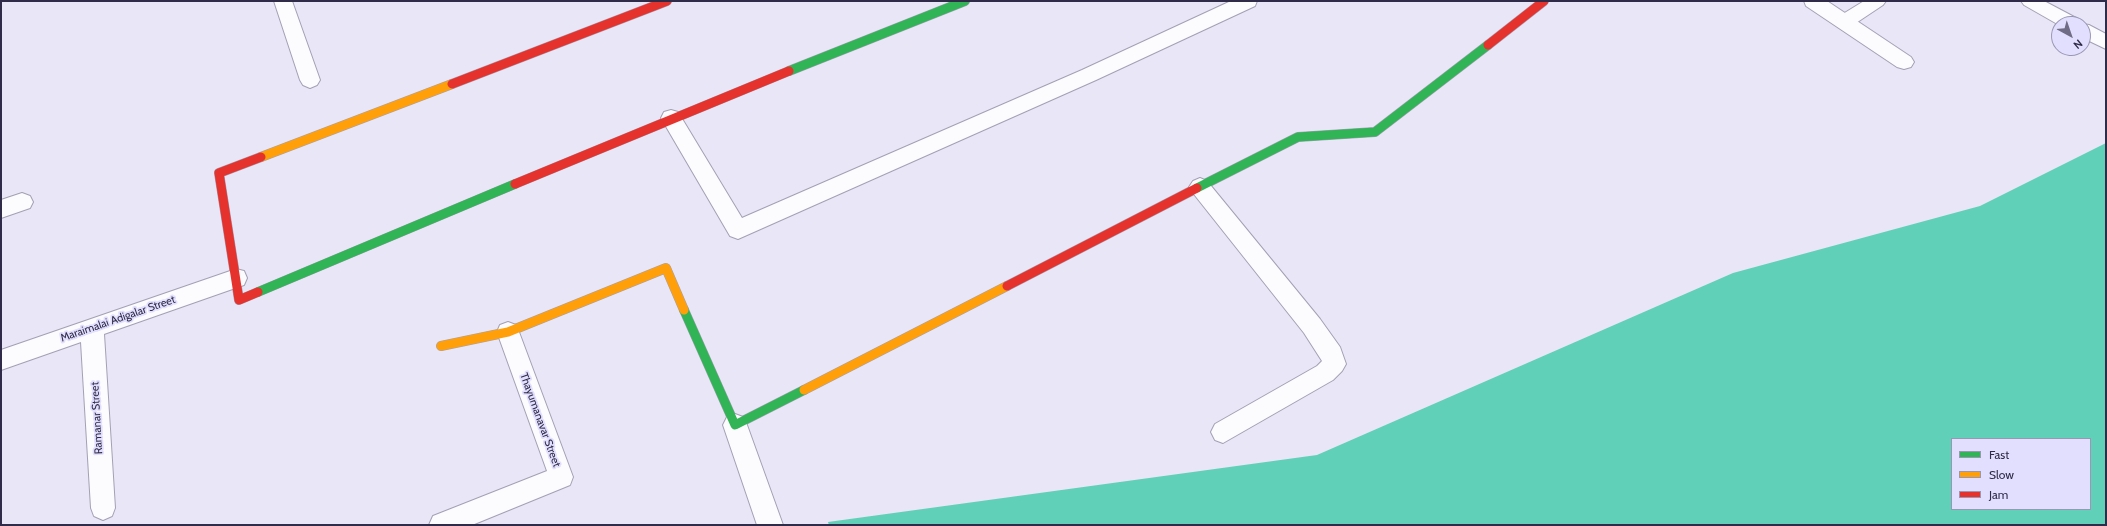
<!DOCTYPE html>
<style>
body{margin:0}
#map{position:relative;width:2107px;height:526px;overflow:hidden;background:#e8e6f7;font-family:Cabin,sans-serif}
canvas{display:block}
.frame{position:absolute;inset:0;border:2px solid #2f2b48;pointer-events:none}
.legend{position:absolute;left:1951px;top:438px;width:140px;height:72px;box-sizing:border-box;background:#e2dffe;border:1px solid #9a97b5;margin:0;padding:5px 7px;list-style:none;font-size:12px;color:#2f2b48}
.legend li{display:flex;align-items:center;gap:8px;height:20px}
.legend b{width:20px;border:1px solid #9a97b5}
.north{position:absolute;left:2051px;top:16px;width:40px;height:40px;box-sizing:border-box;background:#e2dffe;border:1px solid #9a97b5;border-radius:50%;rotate:140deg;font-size:11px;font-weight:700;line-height:16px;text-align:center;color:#2f2b48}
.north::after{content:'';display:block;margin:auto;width:14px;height:18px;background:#706c85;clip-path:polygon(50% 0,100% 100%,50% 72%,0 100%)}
</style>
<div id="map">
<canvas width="2107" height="526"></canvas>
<div class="frame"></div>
<ul class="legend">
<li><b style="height:5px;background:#30b455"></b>Fast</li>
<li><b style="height:5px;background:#ff9f0a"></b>Slow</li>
<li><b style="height:5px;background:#e5322d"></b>Jam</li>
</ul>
<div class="north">N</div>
</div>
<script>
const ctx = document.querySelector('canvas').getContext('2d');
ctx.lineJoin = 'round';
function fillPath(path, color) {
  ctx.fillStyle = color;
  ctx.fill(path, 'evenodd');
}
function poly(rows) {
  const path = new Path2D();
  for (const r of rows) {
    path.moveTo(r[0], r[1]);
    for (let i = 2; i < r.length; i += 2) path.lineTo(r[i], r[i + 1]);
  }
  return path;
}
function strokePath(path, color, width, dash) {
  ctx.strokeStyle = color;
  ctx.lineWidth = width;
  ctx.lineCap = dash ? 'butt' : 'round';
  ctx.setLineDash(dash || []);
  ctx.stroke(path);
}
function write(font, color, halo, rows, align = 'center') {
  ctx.font = font + ' Cabin,sans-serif';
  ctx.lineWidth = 3.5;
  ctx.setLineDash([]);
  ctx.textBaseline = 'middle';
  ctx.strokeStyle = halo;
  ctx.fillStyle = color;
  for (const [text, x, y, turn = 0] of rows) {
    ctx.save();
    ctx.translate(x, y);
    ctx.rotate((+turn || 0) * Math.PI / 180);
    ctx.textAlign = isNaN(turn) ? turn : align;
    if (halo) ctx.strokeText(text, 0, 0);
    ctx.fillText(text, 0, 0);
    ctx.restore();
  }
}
fillPath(poly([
 [2106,143,2106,525,829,525,828,522,1317,455,1733,273,1980,206],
 [1952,439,2090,439,2090,509,1952,509]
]), '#60d0b8');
const lane = poly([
 [1864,1,1886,1,1883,5,1850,27,1844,28,1838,27,1835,22,1838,17,1864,1],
 [2021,1,2044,1,2078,19,2081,24,2059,25,2024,5,2021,1],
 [2081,24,2083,24,2089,25,2106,34,2106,49,2083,38,2083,24,2081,24]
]);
const street = poly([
 [274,1,292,1,320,80,317,85,310,88,303,85,300,80,274,1],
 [1231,1,1257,1,1255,6,1096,80,738,239,730,236,661,118,664,112,671,110,678,112,742,218,1082,70,1231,1],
 [1804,1,1827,1,1911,57,1914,62,1911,67,1904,69,1897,67,1806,6,1804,1],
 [1200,178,1207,181,1320,319,1340,347,1346,364,1342,371,1333,380,1223,443,1215,440,1211,432,1215,424,1317,366,1322,361,1304,333,1193,193,1189,187,1193,181,1200,178],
 [22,193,30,196,33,202,30,208,1,218,1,200,22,193],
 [236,269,244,271,247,278,244,285,104,334,115,508,112,516,103,520,94,516,91,508,81,342,1,370,1,350,236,269],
 [508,322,516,325,519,332,573,477,570,485,472,525,429,525,433,516,547,471,497,332,500,325,508,322],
 [735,414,743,417,747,425,783,525,757,525,723,425,727,417,735,414]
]);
const fast = poly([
 [789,71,965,1],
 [1197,188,1298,137,1375,132,1488,45],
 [258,292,515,184],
 [684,310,735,425,804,390]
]);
const slow = poly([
 [261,157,452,84],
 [441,346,508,332,666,268,684,310],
 [804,390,1007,286]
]);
const jam = poly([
 [1488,45,1544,1],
 [452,84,667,1],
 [515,184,789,71],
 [1007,286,1197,188],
 [258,292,239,300,219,173,261,157]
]);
strokePath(lane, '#a3a0b4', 2);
strokePath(street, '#a3a0b4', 2);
strokePath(fast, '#a3a0b4', 10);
strokePath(slow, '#a3a0b4', 10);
strokePath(jam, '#a3a0b4', 10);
fillPath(lane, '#fcfbfe');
fillPath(street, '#fcfbfe');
strokePath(fast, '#30b455', 9);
strokePath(slow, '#ff9f0a', 9);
strokePath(jam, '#e5322d', 9);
write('11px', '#2f2b48', '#e2dffe', [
 ["Maraimalai Adigalar Street",118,319,-19],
 ["Ramanar Street",97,418,-93],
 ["Thayumanavar Street",540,420,70]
]);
</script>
